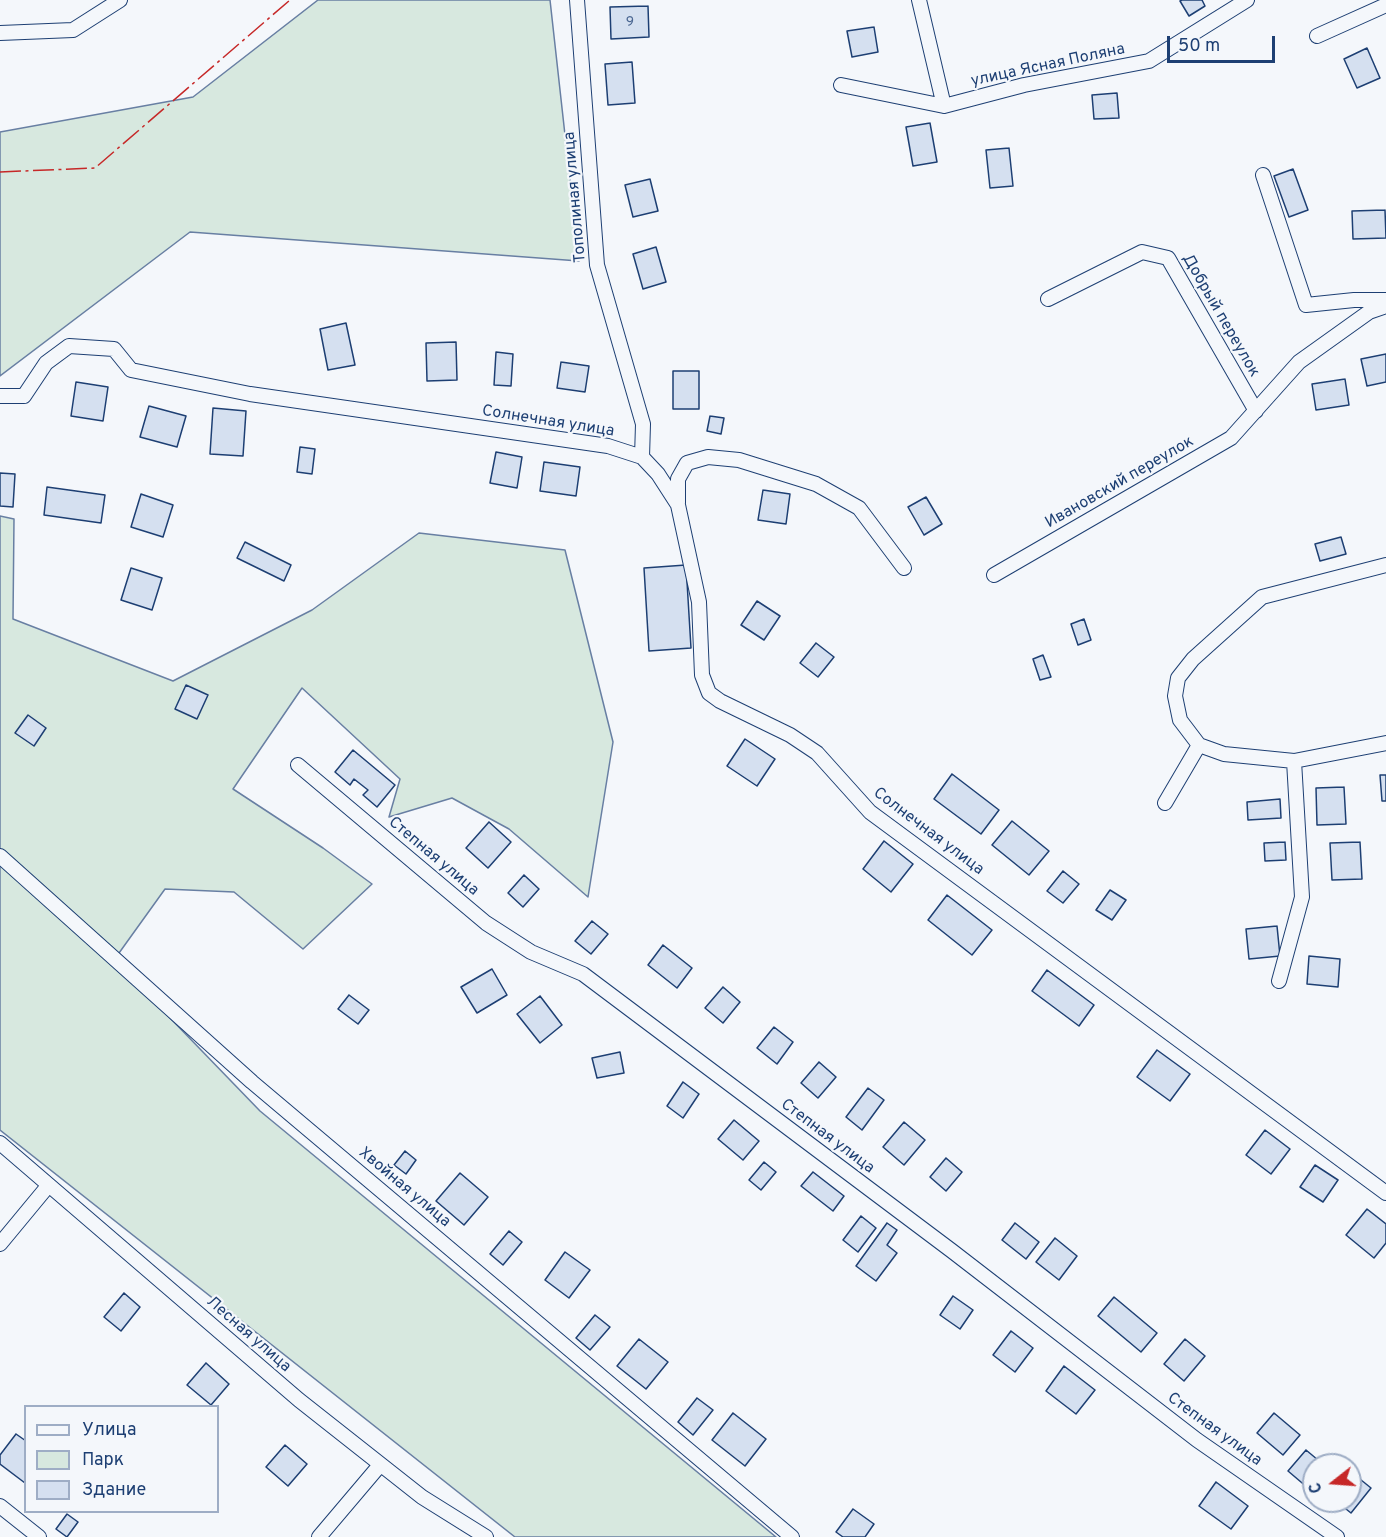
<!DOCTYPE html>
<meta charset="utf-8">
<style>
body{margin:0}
#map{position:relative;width:1386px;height:1537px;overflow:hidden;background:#f4f7fb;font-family:Overpass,sans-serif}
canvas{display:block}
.legend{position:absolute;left:24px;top:1405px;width:195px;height:108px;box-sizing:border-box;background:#f4f7fb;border:2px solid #9eadc5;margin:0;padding:8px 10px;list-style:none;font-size:18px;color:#1d3f73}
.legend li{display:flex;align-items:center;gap:12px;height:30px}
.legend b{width:30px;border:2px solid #9eadc5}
.north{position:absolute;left:1302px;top:1453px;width:60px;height:60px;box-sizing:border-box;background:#f4f7fb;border:2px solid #9eadc5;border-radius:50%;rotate:253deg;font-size:16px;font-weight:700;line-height:24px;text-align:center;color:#1d3f73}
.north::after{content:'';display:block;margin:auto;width:21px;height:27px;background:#c62828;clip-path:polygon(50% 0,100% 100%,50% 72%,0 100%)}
.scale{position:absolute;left:1167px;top:36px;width:108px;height:27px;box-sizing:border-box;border:3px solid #1d3f73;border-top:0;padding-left:8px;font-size:18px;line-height:21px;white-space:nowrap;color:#1d3f73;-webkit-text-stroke:4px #f4f7fb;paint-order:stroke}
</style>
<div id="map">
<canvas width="1386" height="1537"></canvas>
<ul class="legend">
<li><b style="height:8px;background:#f4f7fb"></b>Улица</li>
<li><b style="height:16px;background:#d7e8df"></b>Парк</li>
<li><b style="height:16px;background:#d5e0f0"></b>Здание</li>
</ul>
<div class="north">С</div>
<div class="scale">50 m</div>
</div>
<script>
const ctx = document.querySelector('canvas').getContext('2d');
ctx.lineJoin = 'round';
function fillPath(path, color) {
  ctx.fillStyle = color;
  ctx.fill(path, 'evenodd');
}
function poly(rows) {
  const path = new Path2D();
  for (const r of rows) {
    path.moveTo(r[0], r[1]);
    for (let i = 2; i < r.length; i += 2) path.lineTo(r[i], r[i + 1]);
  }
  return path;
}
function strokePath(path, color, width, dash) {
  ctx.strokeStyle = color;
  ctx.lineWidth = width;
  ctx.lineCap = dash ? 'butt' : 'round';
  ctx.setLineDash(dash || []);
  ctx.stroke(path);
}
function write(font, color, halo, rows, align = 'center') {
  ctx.font = font + ' Overpass,sans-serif';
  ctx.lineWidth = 4.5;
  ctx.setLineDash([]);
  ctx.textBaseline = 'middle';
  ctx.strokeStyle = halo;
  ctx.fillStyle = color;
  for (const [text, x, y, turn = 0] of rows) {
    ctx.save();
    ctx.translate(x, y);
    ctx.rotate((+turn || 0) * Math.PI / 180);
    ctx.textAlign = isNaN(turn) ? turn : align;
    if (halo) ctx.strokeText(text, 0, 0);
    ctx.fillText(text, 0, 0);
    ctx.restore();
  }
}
const green = poly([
 [318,0,550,0,579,261,190,232,0,376,0,132,193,97,318,0],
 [0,516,14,519,13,619,173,681,312,610,419,533,565,550,613,742,588,897,509,829,452,798,389,817,400,779,302,688,233,789,323,848,372,884,303,949,234,892,165,889,114,960,260,1111,776,1537,515,1537,0,1130,0,516]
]);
fillPath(green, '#d7e8df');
strokePath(green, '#687fa3', 1.5);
const building = poly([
 [1182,0,1202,0,1205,6,1189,16,1180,1,1182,0],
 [648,6,649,37,611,39,610,7,648,6],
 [874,27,878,52,852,57,847,31,874,27],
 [1367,48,1380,78,1357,88,1344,59,1367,48],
 [632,62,635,103,608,105,605,64,632,62],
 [1117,93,1119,118,1094,119,1092,95,1117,93],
 [930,123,937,162,913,166,906,127,930,123],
 [1009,148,1013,186,990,188,986,150,1009,148],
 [1293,169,1308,210,1289,217,1274,176,1293,169],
 [650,179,658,211,633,217,625,185,650,179],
 [1385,210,1386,238,1353,239,1352,211,1385,210],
 [656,247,666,282,643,289,633,254,656,247],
 [346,323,355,365,328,370,320,329,346,323],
 [456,342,457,380,427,381,426,343,456,342],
 [496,352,513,354,511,386,494,385,496,352],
 [1386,354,1386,382,1367,386,1361,359,1386,354],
 [561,362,589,366,585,392,557,388,561,362],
 [673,371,699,371,699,409,673,409,673,371],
 [1345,379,1349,405,1316,410,1312,384,1345,379],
 [76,382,108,387,103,421,71,416,76,382],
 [149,406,186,416,177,447,140,437,149,406],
 [213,408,246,411,243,456,210,454,213,408],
 [710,416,724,418,721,434,707,431,710,416],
 [300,447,315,449,312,474,297,472,300,447],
 [496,452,522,457,517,488,490,483,496,452],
 [544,462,580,467,576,496,540,491,544,462],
 [0,473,15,474,13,507,0,506,0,473],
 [47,487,105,495,101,523,44,515,47,487],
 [763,490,790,494,786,524,758,520,763,490],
 [141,494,173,505,163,537,131,527,141,494],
 [926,497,942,524,924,535,908,507,926,497],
 [1341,537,1346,554,1320,561,1315,544,1341,537],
 [245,542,291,565,284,581,237,558,245,542],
 [686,565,691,648,649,651,644,568,686,565],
 [131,568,162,578,152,610,121,600,131,568],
 [757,601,780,616,764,640,741,625,757,601],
 [1084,619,1091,640,1078,645,1071,624,1084,619],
 [816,643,834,657,818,677,800,663,816,643],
 [1043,655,1051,677,1040,680,1033,659,1043,655],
 [186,685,208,695,197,719,175,709,186,685],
 [28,715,46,728,34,746,15,733,28,715],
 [745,739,775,759,757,786,727,766,745,739],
 [353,750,395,785,377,807,363,795,368,790,354,779,350,785,335,772,353,750],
 [952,774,999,810,981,834,934,799,952,774],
 [1380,775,1386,775,1386,801,1382,801,1380,775],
 [1344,787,1346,824,1317,825,1316,788,1344,787],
 [1280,799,1281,818,1248,820,1247,802,1280,799],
 [1012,821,1049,851,1029,875,992,845,1012,821],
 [489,822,511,842,488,868,466,848,489,822],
 [884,841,913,864,891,892,863,869,884,841],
 [1285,842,1286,860,1265,861,1264,843,1285,842],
 [1360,842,1362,879,1332,880,1330,843,1360,842],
 [1063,871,1079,884,1063,903,1047,891,1063,871],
 [524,875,539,889,523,907,508,893,524,875],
 [1110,890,1126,900,1112,920,1096,910,1110,890],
 [947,895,992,930,972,955,928,920,947,895],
 [592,921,608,934,591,954,575,941,592,921],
 [1277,926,1280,956,1249,959,1246,929,1277,926],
 [663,945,692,968,677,988,648,965,663,945],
 [1309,956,1340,959,1338,987,1307,984,1309,956],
 [492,969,507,995,477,1013,461,987,492,969],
 [1047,970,1094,1005,1079,1026,1032,991,1047,970],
 [723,987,740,1002,723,1023,705,1008,723,987],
 [349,995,369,1010,358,1024,338,1009,349,995],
 [540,996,562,1025,540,1043,517,1014,540,996],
 [774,1027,793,1042,777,1064,757,1048,774,1027],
 [1157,1050,1190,1074,1170,1101,1137,1077,1157,1050],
 [620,1052,624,1073,597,1078,592,1058,620,1052],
 [819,1062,836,1077,818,1098,801,1083,819,1062],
 [683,1082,699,1094,683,1118,667,1106,683,1082],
 [868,1088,884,1100,862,1130,846,1117,868,1088],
 [734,1120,759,1141,743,1160,718,1139,734,1120],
 [904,1122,925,1140,904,1165,883,1147,904,1122],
 [1265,1130,1290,1149,1271,1174,1246,1155,1265,1130],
 [405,1151,416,1160,406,1174,394,1165,405,1151],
 [946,1158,962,1172,946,1191,930,1177,946,1158],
 [764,1162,776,1172,761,1190,749,1180,764,1162],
 [1315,1165,1338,1180,1323,1202,1300,1187,1315,1165],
 [813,1172,844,1196,833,1211,801,1186,813,1172],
 [460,1173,488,1197,464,1225,436,1201,460,1173],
 [1367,1209,1386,1224,1386,1243,1374,1258,1346,1235,1367,1209],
 [861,1216,876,1228,858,1252,843,1240,861,1216],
 [887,1223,897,1230,887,1245,897,1253,876,1281,856,1266,887,1223],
 [1015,1223,1039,1242,1026,1259,1002,1240,1015,1223],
 [509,1231,522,1242,503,1265,490,1254,509,1231],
 [1055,1238,1077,1256,1059,1280,1036,1262,1055,1238],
 [565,1252,590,1270,569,1298,545,1280,565,1252],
 [124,1293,140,1307,121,1331,104,1317,124,1293],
 [953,1296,973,1310,960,1329,940,1315,953,1296],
 [1114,1297,1157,1333,1141,1352,1098,1316,1114,1297],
 [595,1315,610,1327,590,1350,576,1338,595,1315],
 [1011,1331,1033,1348,1015,1372,993,1355,1011,1331],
 [639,1339,668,1362,646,1389,617,1366,639,1339],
 [1185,1339,1205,1356,1184,1381,1164,1364,1185,1339],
 [206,1363,229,1384,211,1405,187,1385,206,1363],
 [1064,1366,1095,1390,1076,1414,1046,1391,1064,1366],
 [697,1398,713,1410,693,1435,678,1422,697,1398],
 [733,1413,766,1439,745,1466,712,1440,733,1413],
 [1274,1413,1300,1435,1283,1455,1257,1433,1274,1413],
 [16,1434,26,1441,25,1483,0,1464,0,1455,16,1434],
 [285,1445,307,1464,288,1486,266,1467,285,1445],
 [1306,1450,1324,1465,1314,1465,1314,1480,1308,1488,1288,1471,1306,1450],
 [1350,1471,1371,1488,1351,1513,1336,1501,1350,1501,1350,1471],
 [1216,1482,1248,1506,1231,1529,1199,1506,1216,1482],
 [853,1509,874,1524,865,1537,843,1537,836,1532,853,1509],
 [67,1514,78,1522,67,1537,56,1529,67,1514]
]);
fillPath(building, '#d5e0f0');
strokePath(building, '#1d3f73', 1.5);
const street = poly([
 [577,0,597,265,643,424,642,457],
 [919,0,944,106],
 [0,33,73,30,120,0],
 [1317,36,1386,5],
 [841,85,944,106,1024,85,1149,61,1247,0],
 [1263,175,1306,305,1354,300,1386,300],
 [1048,299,1142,252,1168,258,1256,411],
 [0,396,24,396,46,363,69,346,114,349,131,370,250,394,608,446,642,457,658,474,678,505,699,602,702,675,709,693,720,701,790,735,817,753,870,812,1386,1193],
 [678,503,678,479,687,463,708,457,739,460,816,484,859,508,904,568],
 [1386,565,1262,597,1193,659,1178,678,1175,696,1180,720,1199,745,1224,754,1294,761,1386,743],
 [994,575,1231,438,1299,362,1369,312,1386,306],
 [298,765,486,923,531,952,583,974,952,1251,1197,1440,1337,1537],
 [1165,803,1199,745],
 [0,856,252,1082,792,1537],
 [1279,981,1302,897,1294,761],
 [0,1143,299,1400,422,1497,486,1537],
 [0,1244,48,1186],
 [0,1506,39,1537],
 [319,1537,380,1465]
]);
strokePath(street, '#1d3f73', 16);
strokePath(street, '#f4f7fb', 14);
strokePath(poly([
 [0,172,95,168,290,0]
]), '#c62828', 1.5, [21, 4.5, 3, 4.5]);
write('14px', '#4b6792', null, [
 ["9",630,22]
]);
write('16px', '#1d3f73', '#f4f7fb', [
 ["улица Ясная Поляна",1048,66,-12],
 ["Тополиная улица",576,197,-95],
 ["Добрый переулок",1220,316,60],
 ["Солнечная улица",548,422,9],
 ["Ивановский переулок",1120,483,-30],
 ["Солнечная улица",928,832,37],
 ["Степная улица",433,857,40],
 ["Степная улица",827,1137,37],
 ["Хвойная улица",404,1188,40],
 ["Лесная улица",248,1335,41],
 ["Степная улица",1214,1430,36]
]);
</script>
